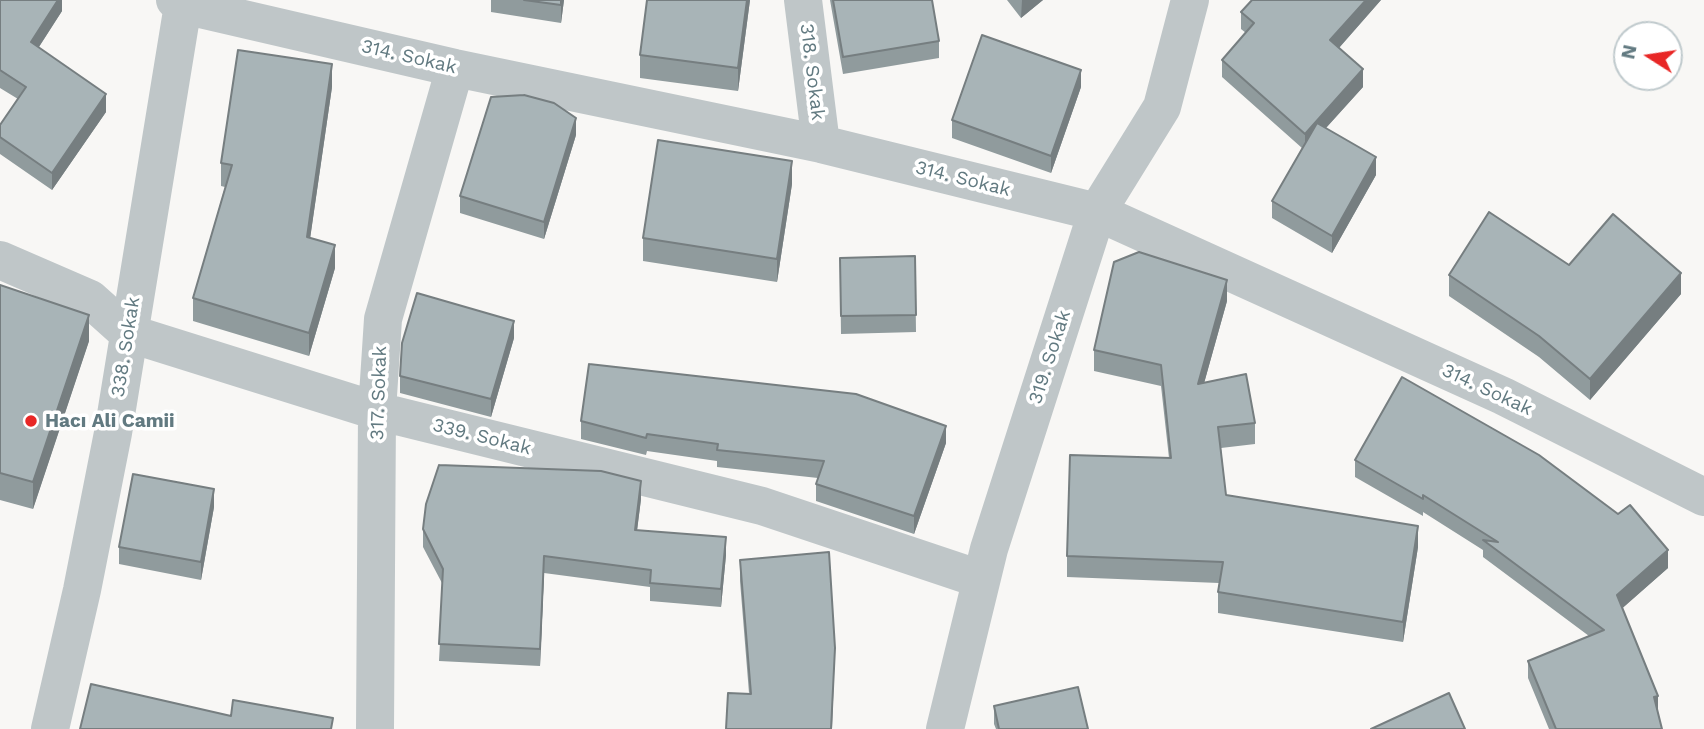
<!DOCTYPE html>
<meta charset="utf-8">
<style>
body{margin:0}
#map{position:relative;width:1704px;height:729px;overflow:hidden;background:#f8f7f5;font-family:"Work Sans",sans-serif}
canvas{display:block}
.north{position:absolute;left:1613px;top:21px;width:70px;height:70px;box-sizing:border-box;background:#fff;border:2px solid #c0cacd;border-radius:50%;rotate:282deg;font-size:19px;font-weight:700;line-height:28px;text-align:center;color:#627a81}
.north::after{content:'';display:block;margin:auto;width:24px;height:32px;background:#e82726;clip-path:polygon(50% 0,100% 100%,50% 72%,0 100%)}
</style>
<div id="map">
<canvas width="1704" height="729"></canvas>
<div class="north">N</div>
</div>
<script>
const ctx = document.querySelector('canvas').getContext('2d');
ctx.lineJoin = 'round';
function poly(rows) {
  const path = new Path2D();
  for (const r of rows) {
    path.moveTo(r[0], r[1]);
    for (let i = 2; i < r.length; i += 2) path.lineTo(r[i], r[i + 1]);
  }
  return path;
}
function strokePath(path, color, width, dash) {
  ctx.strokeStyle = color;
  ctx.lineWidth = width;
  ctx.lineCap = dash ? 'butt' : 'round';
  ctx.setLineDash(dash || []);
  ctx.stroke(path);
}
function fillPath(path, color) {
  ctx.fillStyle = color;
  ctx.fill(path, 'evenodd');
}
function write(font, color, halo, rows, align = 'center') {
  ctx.font = font + ' "Work Sans",sans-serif';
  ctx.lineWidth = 7;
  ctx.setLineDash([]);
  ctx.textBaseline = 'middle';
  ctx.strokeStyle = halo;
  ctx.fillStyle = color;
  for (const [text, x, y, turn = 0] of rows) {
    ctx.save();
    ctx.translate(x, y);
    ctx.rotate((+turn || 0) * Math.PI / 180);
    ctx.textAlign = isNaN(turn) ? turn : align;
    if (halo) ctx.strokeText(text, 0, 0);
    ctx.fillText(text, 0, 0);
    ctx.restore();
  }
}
strokePath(poly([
 [175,0,183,5,455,68,821,144,1097,212,1503,396,1704,497],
 [803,0,821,144],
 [0,260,90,299,128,333,377,411,762,506,980,579],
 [50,729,82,590,113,433,183,5],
 [375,729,377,411,383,319,455,68],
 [945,729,989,549,1097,212,1162,107,1190,0]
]), '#bfc6c8', 38);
fillPath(poly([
 [0,0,62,0,62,11,39,47,106,112,52,190,0,154,0,125,18,99,0,88],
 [491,0,564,0,561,23,491,12],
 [750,0,738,91,640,78,640,55],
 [830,0,932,0,939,41,939,58,843,74],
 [1007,0,1043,0,1021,18],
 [1381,0,1339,48,1363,87,1326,128,1376,175,1332,253,1272,218,1272,201,1302,148,1222,77,1222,60,1246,33,1241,29,1241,12],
 [332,87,310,238,335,268,309,356,193,321,193,298,225,187,221,186,221,163],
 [1081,87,1051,173,952,138,952,120],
 [576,135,544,239,460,213,460,196],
 [792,184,777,282,643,261,643,238],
 [915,256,916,332,841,334,840,258],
 [1569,265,1681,294,1590,400,1539,357,1449,296,1449,275],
 [0,285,89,341,33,509,0,500],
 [1227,301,1204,383,1255,423,1255,444,1221,448,1226,495,1418,547,1403,642,1218,613,1218,592,1219,583,1067,577,1067,556,1169,458,1161,386,1094,371,1094,350],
 [514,338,491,417,400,393,400,376],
 [581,421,946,443,914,534,816,501,816,484,818,478,717,467,717,461,647,451,646,455,581,439],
 [1355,460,1668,568,1622,608,1658,712,1662,729,1549,729,1528,678,1528,661,1589,636,1483,557,1483,550,1423,512,1423,516,1355,477],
 [641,499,637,530,726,555,721,607,650,601,650,587,544,573,540,666,439,661,443,585,423,547,423,529],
 [214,507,201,580,119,564,119,547],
 [740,560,835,669,749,693,740,581],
 [994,706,1088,729,996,729,994,724]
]), '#909b9d');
fillPath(poly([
 [58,0,62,0,62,11,31,59,31,42],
 [561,0,564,0,561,23],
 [747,0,750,0,738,91,738,68],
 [1022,0,1043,0,1021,18],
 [1366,0,1381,0,1330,58,1330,40],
 [332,64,332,87,307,260,307,237],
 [1363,69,1363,87,1305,151,1305,134],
 [1081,70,1081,87,1051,173,1051,156],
 [106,94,106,112,52,190,52,173],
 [576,118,576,135,544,239,544,222],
 [1376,157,1376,175,1332,253,1332,236],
 [792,161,792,184,777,282,777,259],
 [335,245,335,268,309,356,309,333],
 [1681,273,1681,294,1590,400,1590,379],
 [1227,280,1227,301,1198,405,1198,384],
 [89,315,89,341,33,509,33,482],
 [514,321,514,338,491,417,491,399],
 [946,426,946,443,914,534,914,516],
 [641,481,641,499,635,547,635,530],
 [214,489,214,507,201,580,201,562],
 [1418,526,1418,547,1403,642,1403,622],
 [726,537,726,555,721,607,721,589],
 [1668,550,1668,568,1617,613,1617,595],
 [544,556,544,573,540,666,540,649],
 [835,648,832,729,831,729],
 [1658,696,1658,713,1654,697]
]), '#767e80');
const building = poly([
 [0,0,58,0,31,42,106,94,52,173,0,137,0,125,26,87,0,70,0,0],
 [524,0,561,0,561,5,524,0],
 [647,0,747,0,738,68,640,55,647,0],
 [833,0,932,0,939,41,843,57,833,0],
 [1252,0,1366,0,1330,40,1363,69,1305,134,1222,60,1254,23,1241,12,1252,0],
 [982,35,1081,70,1051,156,952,120,982,35],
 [238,50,332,64,307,237,335,245,309,333,193,298,232,165,221,163,238,50],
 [524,95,554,103,576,118,544,222,460,196,491,97,524,95],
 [1317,123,1376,157,1332,236,1272,201,1317,123],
 [658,140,792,161,777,259,643,238,658,140],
 [1489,212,1569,265,1613,214,1681,273,1590,379,1539,336,1449,275,1489,212],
 [1139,252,1227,280,1198,384,1246,374,1255,423,1218,427,1226,495,1418,526,1403,622,1218,592,1223,562,1067,556,1070,455,1171,458,1161,365,1094,350,1114,262,1139,252],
 [915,256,916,315,841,316,840,258,915,256],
 [0,285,89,315,33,482,0,473,0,285],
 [417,293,514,321,491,399,400,376,402,343,417,293],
 [589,364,856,394,946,426,914,516,816,484,824,461,717,450,718,444,647,434,646,438,581,421,589,364],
 [1402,377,1539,455,1618,514,1630,505,1668,550,1617,595,1658,696,1654,697,1662,729,1556,729,1528,661,1604,630,1483,540,1498,542,1423,495,1423,499,1355,460,1402,377],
 [439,465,601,471,641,481,635,530,726,537,721,589,650,583,651,570,544,556,540,649,439,644,443,569,423,529,426,504,439,465],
 [133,474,214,489,201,562,119,547,133,474],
 [829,552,835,648,831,729,726,729,728,693,751,694,740,560,829,552],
 [91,684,231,716,233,700,333,718,331,729,80,729,91,684],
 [1078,687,1088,729,999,729,994,706,1078,687],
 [1449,693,1465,729,1371,729,1449,693]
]);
fillPath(building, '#a8b4b7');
strokePath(building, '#767e80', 2);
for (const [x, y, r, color] of [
 [31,421,7,"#e82726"]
]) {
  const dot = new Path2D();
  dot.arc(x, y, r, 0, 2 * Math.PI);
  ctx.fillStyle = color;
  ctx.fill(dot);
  strokePath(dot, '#fff', 2.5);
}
write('19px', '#627a81', '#fff', [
 ["314. Sokak",409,57,13],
 ["318. Sokak",812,72,83],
 ["314. Sokak",963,179,14],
 ["338. Sokak",126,347,-81],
 ["319. Sokak",1050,357,-72],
 ["314. Sokak",1487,390,25],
 ["317. Sokak",379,393,-88],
 ["339. Sokak",482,437,14]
]);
write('bold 19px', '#627a81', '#fff', [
 ["Hacı Ali Camii",45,421]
], 'left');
</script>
